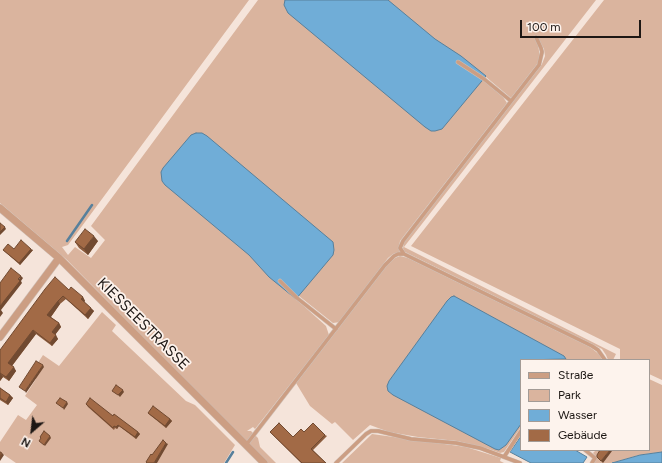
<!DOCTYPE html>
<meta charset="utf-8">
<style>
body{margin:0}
#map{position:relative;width:662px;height:463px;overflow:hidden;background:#f5e4da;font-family:Figtree,sans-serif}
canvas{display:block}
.legend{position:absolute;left:520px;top:359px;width:130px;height:92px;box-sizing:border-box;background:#fdf3ed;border:1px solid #a39b96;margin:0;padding:5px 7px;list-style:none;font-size:12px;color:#1d1714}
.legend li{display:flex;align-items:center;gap:8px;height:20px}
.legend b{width:20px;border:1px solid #a39b96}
.north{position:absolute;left:12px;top:411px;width:40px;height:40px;-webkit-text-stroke:3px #fdf3ed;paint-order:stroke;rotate:208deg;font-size:11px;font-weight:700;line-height:16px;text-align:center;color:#1d1714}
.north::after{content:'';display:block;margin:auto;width:14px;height:18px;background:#1d1714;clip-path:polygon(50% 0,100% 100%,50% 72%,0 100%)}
.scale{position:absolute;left:520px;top:20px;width:121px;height:18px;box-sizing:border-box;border:2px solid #1d1714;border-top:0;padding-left:5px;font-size:12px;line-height:14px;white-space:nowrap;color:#1d1714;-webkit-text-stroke:3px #fdf3ed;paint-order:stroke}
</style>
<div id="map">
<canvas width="662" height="463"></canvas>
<ul class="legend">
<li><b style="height:5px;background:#cc9e83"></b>Straße</li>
<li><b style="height:11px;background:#dab49e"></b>Park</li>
<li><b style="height:11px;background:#70add7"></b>Wasser</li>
<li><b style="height:11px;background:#a26a46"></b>Gebäude</li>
</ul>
<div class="north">N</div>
<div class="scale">100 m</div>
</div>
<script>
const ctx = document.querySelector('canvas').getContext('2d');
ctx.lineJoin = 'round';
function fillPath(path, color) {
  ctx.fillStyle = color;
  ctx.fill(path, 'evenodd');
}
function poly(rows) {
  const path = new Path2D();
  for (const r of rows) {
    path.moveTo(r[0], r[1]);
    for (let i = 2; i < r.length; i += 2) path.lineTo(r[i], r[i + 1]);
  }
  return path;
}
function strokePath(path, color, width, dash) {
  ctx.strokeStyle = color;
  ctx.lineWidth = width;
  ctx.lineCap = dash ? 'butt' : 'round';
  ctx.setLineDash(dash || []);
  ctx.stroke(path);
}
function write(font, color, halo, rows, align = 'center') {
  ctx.font = font + ' Figtree,sans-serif';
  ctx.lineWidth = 3.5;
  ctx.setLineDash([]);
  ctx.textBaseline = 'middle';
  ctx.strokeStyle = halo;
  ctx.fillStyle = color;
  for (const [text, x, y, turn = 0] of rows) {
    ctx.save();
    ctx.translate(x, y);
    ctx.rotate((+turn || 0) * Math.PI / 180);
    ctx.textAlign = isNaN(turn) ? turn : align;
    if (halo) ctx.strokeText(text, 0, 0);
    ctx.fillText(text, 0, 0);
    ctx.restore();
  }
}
fillPath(poly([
 [0,0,249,0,68,245,62,247,68,255,75,247,91,258,105,240,91,226,258,0,596,0,404,247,616,354,613,360,608,360,606,355,602,349,405,252,403,249,404,242,542,64,545,56,544,49,537,37,540,58,538,63,511,98,486,77,483,80,503,97,507,103,400,241,399,248,400,252,393,254,388,258,340,322,333,323,299,296,296,299,326,326,329,335,255,429,253,427,247,431,251,431,258,438,260,447,276,463,267,463,67,260,0,203],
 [604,0,662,0,662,380,649,374,649,360,620,360,620,349,411,246],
 [400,256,408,258,590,347,600,355,602,360,521,360,521,427,504,452,500,453,489,449,457,441,418,437,389,432,370,425,353,440,335,422,332,424,310,406,296,383,387,265,395,258],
 [102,312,116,325,112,331,186,401,195,405,235,445,224,463,16,463,0,452,0,442,18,415,26,420,37,405,25,396,36,379,30,375,43,355,59,366],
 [649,379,662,385,662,452,639,455,612,463,593,463,597,458,593,453,596,450,649,450],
 [372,434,466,447,501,458,500,461,504,463,342,463]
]), '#dab49e');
const water = poly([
 [285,0,388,0,435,39,461,56,486,76,442,129,435,131,431,131,425,127,288,13,284,5,285,0],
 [196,133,202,133,207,136,333,242,334,250,333,255,296,299,269,277,249,255,165,185,162,181,161,172,163,168,191,135,196,133],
 [454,296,564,356,566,359,521,360,521,424,506,445,499,450,495,449,393,395,388,391,387,386,389,381,447,301,451,297,454,296],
 [521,436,521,450,575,450,587,457,583,463,531,463,510,452,521,436],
 [662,452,662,463,612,463,640,455,662,452]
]);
fillPath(water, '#70add7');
strokePath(water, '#57809c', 1);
strokePath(poly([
 [67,241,92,205],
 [226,463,233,452]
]), '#57809c', 2.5);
const service = poly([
 [458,62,484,79,511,101],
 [404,254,400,248,403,241,539,65,542,52,541,48,536,37],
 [280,281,297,298,336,329],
 [246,445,385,265,394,256,398,254,404,254,592,346,598,350,605,360],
 [585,450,595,458,592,463],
 [504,457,521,431],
 [336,463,366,434,371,431,378,431,411,439,456,443,480,448,520,463]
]);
const minor = poly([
 [0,208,59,258,264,463],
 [0,337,59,258]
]);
strokePath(service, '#cebfb6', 4.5);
strokePath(minor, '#cebfb6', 8);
strokePath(service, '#cc9e83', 3.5);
strokePath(minor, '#cc9e83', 7);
fillPath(poly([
 [98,241,88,255,79,248,75,242],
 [14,249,33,250,20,265,3,250],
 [69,290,83,297,85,301,84,302,94,311,88,319,66,299,60,304,51,317,59,323,61,327,55,335,58,339,52,346,36,334,12,366,16,371,9,381,3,377,0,381,0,350],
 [0,388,10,395,13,398,8,405,0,400],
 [86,404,113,416,138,432,140,434,136,439,119,426,117,429,115,428,114,430,88,407],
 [148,413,170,419,172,421,166,428,150,415],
 [270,432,293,437,304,432,325,435,327,436,313,450,326,463,301,463]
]), '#8b5b3c');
fillPath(poly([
 [5,227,6,229,0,235,0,232],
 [94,236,98,241,88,255,84,249],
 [31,249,33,250,20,265,19,263],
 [21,276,23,278,21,281,22,283,1,310,3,313,0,317,0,306],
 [83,297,85,301,84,302,81,299],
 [58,301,60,304,50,318,47,315],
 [91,308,94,311,88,319,85,315],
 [59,323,61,327,54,336,52,332],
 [33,330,36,334,11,367,8,363],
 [56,335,58,339,52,346,50,343],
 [43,365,44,367,26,393,25,391],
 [14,367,16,371,9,381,6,377],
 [0,373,3,377,0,381],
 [123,390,124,392,120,397,118,395],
 [10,395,13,398,8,405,6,402],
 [67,402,68,404,64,410,63,408],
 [170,419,172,421,166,428,165,426],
 [118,425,119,426,117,429,116,427],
 [138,432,140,434,136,439,135,437],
 [50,436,51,438,45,446,44,445],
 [166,443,168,444,157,463,154,463],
 [610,450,612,451,603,463,601,461],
 [2,453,4,455,0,461,0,457]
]), '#714a31');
const building = poly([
 [0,223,5,227,0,232,0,223],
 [85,229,94,236,84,249,75,242,85,229],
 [21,240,31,249,19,263,3,250,8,244,14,249,21,240],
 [11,268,21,276,18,279,20,281,0,306,0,283,11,268],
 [55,277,69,290,71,287,83,297,81,299,91,308,85,315,63,296,58,301,47,315,59,323,52,332,56,335,50,343,33,330,8,363,14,367,6,377,0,373,0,374,0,350,45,289,55,277],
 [36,361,43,365,25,391,19,387,36,361],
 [116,385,123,390,118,395,112,391,116,385],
 [0,388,10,395,6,402,0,398,0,388],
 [60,398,67,402,63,408,56,403,60,398],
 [90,398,113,416,114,414,138,432,135,437,118,425,116,427,114,426,113,428,87,405,86,404,90,398],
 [153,406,170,419,165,426,148,413,153,406],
 [279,423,293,437,301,429,304,432,313,423,325,435,311,449,326,463,302,463,270,432,279,423],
 [44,431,50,436,44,445,39,441,41,438,40,437,44,431],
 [163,440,166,443,154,463,147,463,146,462,151,454,152,455,163,440],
 [600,450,610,450,601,461,597,457,597,455,600,450],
 [0,452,2,453,0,457,0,452]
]);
fillPath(building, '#a26a46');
strokePath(building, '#714a31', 1);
write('15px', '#1d1714', '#fdf3ed', [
 ["KIESSEESTRASSE",143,324,45]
]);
</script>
